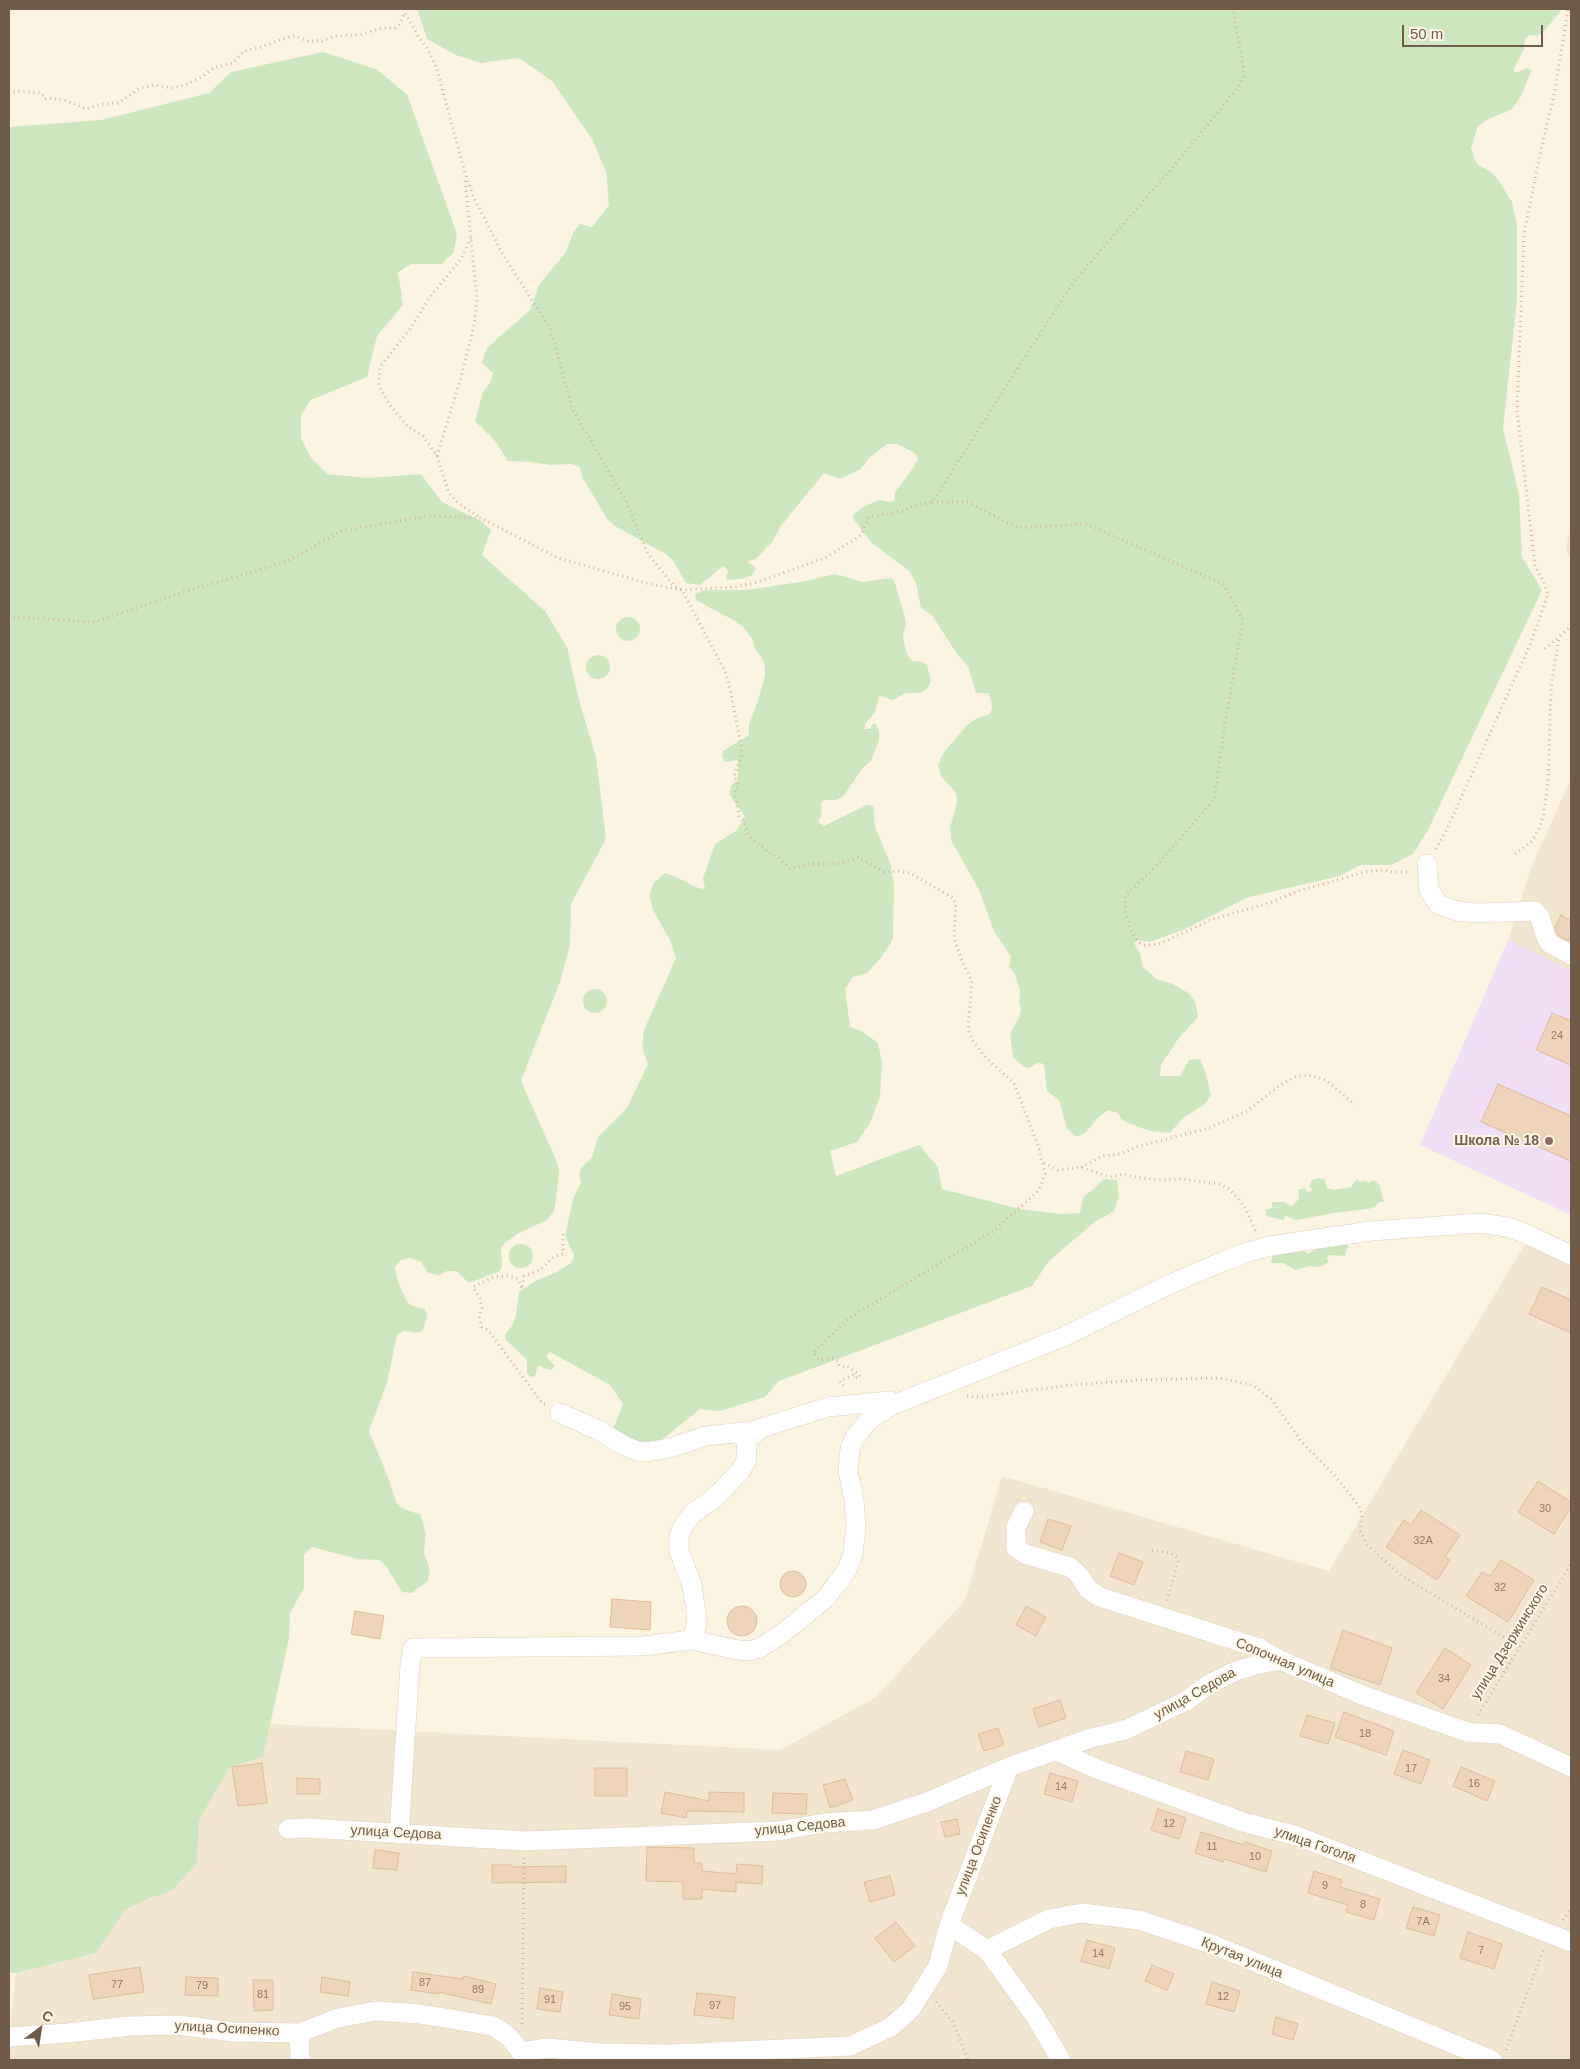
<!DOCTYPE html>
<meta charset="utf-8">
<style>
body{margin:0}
#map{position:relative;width:1580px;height:2069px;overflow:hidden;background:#faf3e0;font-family:Arial,sans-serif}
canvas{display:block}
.frame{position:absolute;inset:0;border:10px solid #705b49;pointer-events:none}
.north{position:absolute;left:15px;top:2004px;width:50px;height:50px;-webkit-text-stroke:4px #fef7e6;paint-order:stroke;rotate:31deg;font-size:14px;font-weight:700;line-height:20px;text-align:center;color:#705b49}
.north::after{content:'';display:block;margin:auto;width:18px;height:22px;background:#705b49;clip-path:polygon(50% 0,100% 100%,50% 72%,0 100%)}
.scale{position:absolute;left:1402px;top:25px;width:141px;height:22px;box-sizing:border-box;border:2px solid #705b49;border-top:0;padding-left:6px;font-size:15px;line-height:18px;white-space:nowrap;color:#705b49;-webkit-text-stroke:4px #fef7e6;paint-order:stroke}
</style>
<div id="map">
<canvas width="1580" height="2069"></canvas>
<div class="frame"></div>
<div class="north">С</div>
<div class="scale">50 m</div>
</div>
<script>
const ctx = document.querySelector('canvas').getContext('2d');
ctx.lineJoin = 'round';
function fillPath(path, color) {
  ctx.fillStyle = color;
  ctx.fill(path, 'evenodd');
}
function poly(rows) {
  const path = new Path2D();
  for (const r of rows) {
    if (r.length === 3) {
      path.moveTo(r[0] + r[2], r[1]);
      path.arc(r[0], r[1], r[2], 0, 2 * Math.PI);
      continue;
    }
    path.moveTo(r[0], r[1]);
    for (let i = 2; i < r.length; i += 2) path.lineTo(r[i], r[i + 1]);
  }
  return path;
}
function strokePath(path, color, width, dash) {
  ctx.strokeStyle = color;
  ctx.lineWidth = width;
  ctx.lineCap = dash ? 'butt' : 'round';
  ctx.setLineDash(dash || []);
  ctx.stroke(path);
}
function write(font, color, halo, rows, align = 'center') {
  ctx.font = font + ' Arial,sans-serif';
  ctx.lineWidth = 4;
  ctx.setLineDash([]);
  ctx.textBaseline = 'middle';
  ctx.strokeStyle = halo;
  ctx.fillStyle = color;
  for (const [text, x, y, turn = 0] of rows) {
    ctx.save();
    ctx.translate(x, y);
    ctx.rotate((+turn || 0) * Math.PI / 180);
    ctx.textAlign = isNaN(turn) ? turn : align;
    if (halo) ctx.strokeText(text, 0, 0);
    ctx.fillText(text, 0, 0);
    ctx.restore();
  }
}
fillPath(poly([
 [1571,518,1571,563,1566,548],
 [1571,778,1571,971,1570,971,1508,940,1531,868],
 [1525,1244,1571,1266,1571,2060,9,2060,9,2037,16,1973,96,1953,125,1910,150,1898,172,1891,197,1863,199,1820,230,1766,263,1757,270,1724,780,1750,876,1697,965,1600,1002,1476,1329,1571]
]), '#f2e5cf');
fillPath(poly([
 [1508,940,1571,971,1571,1215,1420,1145]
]), '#f0def6');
fillPath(poly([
 [417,9,1562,9,1542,34,1535,36,1529,35,1525,39,1524,49,1513,70,1516,73,1527,68,1532,70,1521,96,1512,109,1489,119,1478,126,1471,148,1474,157,1478,165,1491,172,1499,181,1512,202,1517,225,1517,301,1503,428,1519,495,1522,557,1542,590,1428,830,1413,854,1391,865,1360,865,1340,876,1249,897,1183,930,1150,942,1138,940,1134,943,1140,953,1143,967,1157,979,1171,983,1190,994,1196,1004,1198,1017,1178,1039,1161,1065,1160,1076,1180,1076,1189,1060,1200,1059,1206,1074,1211,1095,1204,1105,1183,1118,1170,1133,1150,1131,1128,1123,1121,1119,1118,1113,1108,1110,1099,1117,1085,1133,1080,1136,1075,1136,1067,1129,1059,1100,1047,1091,1044,1065,1039,1062,1029,1068,1024,1067,1013,1057,1010,1033,1019,1018,1021,1011,1019,1001,1020,990,1015,974,1009,967,1011,957,994,931,979,890,951,840,950,828,957,802,956,793,941,776,938,765,944,752,967,725,978,718,990,714,992,708,991,699,988,693,976,693,968,666,957,654,932,615,921,608,916,583,909,571,872,543,854,520,853,515,861,508,879,500,890,502,894,501,895,492,914,467,918,459,915,453,897,444,887,444,868,459,861,469,840,479,824,473,780,527,773,541,756,559,747,561,756,568,752,575,742,579,728,580,726,579,728,570,723,566,700,585,686,583,674,562,666,554,618,528,608,520,582,477,580,467,571,464,550,465,530,462,508,461,496,442,475,421,483,392,490,383,493,373,482,363,485,353,488,347,530,310,539,285,566,252,574,231,580,224,592,227,609,205,606,172,592,139,552,81,519,58,480,63,456,55,427,39],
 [323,52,376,69,407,94,457,234,454,252,442,264,412,264,398,272,403,305,377,336,367,377,311,400,301,415,301,438,311,458,327,474,367,478,421,474,442,502,481,521,491,530,482,555,545,611,567,647,579,700,596,757,606,839,571,904,570,945,560,982,521,1081,557,1162,559,1173,556,1200,554,1211,547,1220,517,1234,504,1244,501,1248,502,1266,500,1271,469,1283,456,1271,447,1271,439,1275,428,1273,421,1262,409,1258,401,1260,395,1267,398,1282,407,1302,412,1306,425,1309,427,1316,423,1330,417,1333,404,1331,397,1335,387,1383,369,1431,389,1480,396,1502,402,1508,421,1515,426,1534,424,1553,430,1570,428,1581,412,1593,402,1592,386,1566,379,1560,358,1559,312,1547,304,1555,304,1588,290,1613,289,1638,263,1757,230,1767,199,1820,197,1863,172,1891,150,1898,125,1910,96,1953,16,1973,9,1973,9,127,101,120,209,93,231,72],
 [835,574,863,582,891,578,894,580,905,618,906,625,903,634,905,648,908,656,912,661,922,662,927,665,931,680,929,686,921,693,906,693,893,700,881,696,879,697,875,712,866,723,864,729,870,729,873,724,876,724,879,732,879,740,871,761,862,769,843,797,836,800,824,800,821,804,822,813,818,822,824,826,867,805,873,806,875,827,891,865,894,886,893,939,881,958,867,973,853,977,845,989,850,1027,862,1031,878,1043,882,1062,880,1097,870,1123,857,1142,830,1151,836,1176,919,1145,938,1167,942,1189,1020,1209,1061,1214,1080,1213,1083,1197,1095,1188,1104,1179,1117,1180,1119,1196,1114,1211,1096,1221,1049,1261,1032,1286,779,1381,765,1397,720,1411,700,1409,663,1439,653,1445,638,1449,613,1429,623,1404,610,1385,550,1352,546,1356,555,1366,551,1370,546,1369,538,1365,535,1376,530,1377,527,1373,527,1360,505,1339,505,1334,512,1326,516,1315,519,1292,537,1280,557,1272,572,1262,574,1255,565,1236,573,1199,581,1182,579,1175,581,1168,592,1157,598,1137,627,1108,648,1064,642,1048,644,1030,676,958,670,940,653,910,649,895,654,882,665,873,676,877,698,888,705,889,703,878,715,844,736,831,745,817,729,794,732,784,738,780,738,760,725,762,722,756,723,751,749,735,749,724,758,701,765,675,765,667,762,658,755,649,752,639,744,628,735,621,696,600,695,594,704,590,748,590,806,581],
 [628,629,12],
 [598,667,12],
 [595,1001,12],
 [1319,1178,1325,1179,1327,1188,1333,1190,1351,1187,1357,1179,1360,1182,1366,1181,1368,1183,1374,1180,1380,1186,1384,1202,1379,1202,1375,1207,1368,1209,1334,1213,1296,1220,1286,1216,1284,1217,1285,1219,1283,1220,1266,1216,1265,1210,1272,1208,1272,1202,1285,1202,1291,1206,1298,1200,1299,1194,1298,1190,1305,1188,1307,1192,1313,1191,1309,1186,1312,1180],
 [1345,1244,1348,1246,1345,1256,1329,1255,1327,1258,1329,1262,1320,1267,1309,1266,1296,1270,1283,1263,1271,1263,1273,1252,1305,1249,1307,1254,1322,1246],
 [521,1256,12]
]), '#cce7c0');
const building = poly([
 [1561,915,1571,921,1571,935,1568,941,1558,935,1555,927,1561,915],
 [1552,1013,1571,1021,1571,1065,1536,1050,1552,1013],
 [1498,1084,1571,1116,1571,1161,1481,1122,1498,1084],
 [1542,1287,1571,1300,1571,1333,1529,1314,1542,1287],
 [1538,1481,1571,1502,1571,1507,1554,1534,1518,1512,1538,1481],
 [1421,1510,1460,1535,1445,1557,1450,1560,1437,1580,1386,1547,1404,1520,1411,1525,1421,1510],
 [1048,1519,1071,1526,1062,1550,1040,1542,1048,1519],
 [1119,1553,1143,1562,1134,1585,1110,1576,1119,1553],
 [1501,1560,1534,1580,1508,1622,1466,1596,1482,1572,1490,1576,1501,1560],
 [793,1584,13],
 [612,1599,651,1602,650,1630,610,1627,612,1599],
 [742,1621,15],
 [1026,1606,1046,1617,1036,1636,1016,1625,1026,1606],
 [355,1611,384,1616,380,1639,351,1634,355,1611],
 [1343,1630,1392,1648,1380,1685,1330,1668,1343,1630],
 [1445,1648,1471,1665,1443,1709,1416,1693,1445,1648],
 [1060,1700,1066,1718,1039,1727,1033,1709,1060,1700],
 [1344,1712,1394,1731,1386,1755,1335,1737,1344,1712],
 [1307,1715,1335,1723,1328,1744,1300,1736,1307,1715],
 [998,1728,1004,1745,984,1751,978,1734,998,1728],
 [1403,1750,1430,1760,1421,1784,1394,1774,1403,1750],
 [1186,1751,1214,1759,1208,1780,1180,1772,1186,1751],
 [262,1763,267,1803,238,1806,232,1767,262,1763],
 [1461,1767,1495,1781,1487,1801,1453,1786,1461,1767],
 [595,1768,627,1768,627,1796,595,1796,595,1768],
 [1050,1773,1078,1781,1072,1802,1044,1794,1050,1773],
 [297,1778,320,1779,320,1794,297,1794,297,1778],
 [845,1779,853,1800,830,1808,823,1785,845,1779],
 [665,1792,709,1801,709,1792,744,1793,744,1812,687,1811,686,1818,661,1813,665,1792],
 [773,1793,807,1794,806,1814,772,1813,773,1793],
 [1158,1809,1186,1818,1179,1839,1151,1830,1158,1809],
 [957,1819,960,1834,945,1837,941,1822,957,1819],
 [1201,1832,1244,1845,1245,1842,1272,1851,1266,1872,1224,1859,1223,1862,1195,1853,1201,1832],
 [647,1847,694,1848,694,1863,702,1863,702,1871,736,1874,737,1864,763,1866,762,1884,736,1882,736,1892,702,1889,702,1899,683,1899,683,1882,646,1881,647,1847],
 [375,1850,399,1853,397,1870,373,1868,375,1850],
 [492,1865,512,1865,512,1867,566,1866,566,1882,492,1883,492,1865],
 [1314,1871,1342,1880,1340,1887,1380,1899,1374,1920,1346,1912,1348,1905,1308,1893,1314,1871],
 [890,1876,895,1895,870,1902,864,1882,890,1876],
 [1413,1907,1440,1915,1434,1936,1406,1928,1413,1907],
 [896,1922,915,1946,894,1962,875,1938,896,1922],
 [1468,1932,1502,1944,1494,1969,1460,1958,1468,1932],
 [1087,1940,1115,1948,1109,1969,1081,1961,1087,1940],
 [1152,1965,1174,1974,1167,1990,1145,1981,1152,1965],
 [140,1967,144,1992,93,1999,89,1975,140,1967],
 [413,1972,463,1979,464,1976,496,1984,491,2004,438,1992,438,1994,411,1990,413,1972],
 [186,1977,218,1978,218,1996,185,1995,186,1977],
 [322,1977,350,1982,348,1996,320,1992,322,1977],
 [253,1980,273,1980,273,2010,254,2011,253,1980],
 [1212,1982,1240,1991,1234,2012,1206,2004,1212,1982],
 [540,1988,563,1992,560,2012,537,2009,540,1988],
 [697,1993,735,1997,733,2019,694,2015,697,1993],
 [612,1994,641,1999,639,2019,609,2015,612,1994],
 [1276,2017,1298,2024,1293,2040,1272,2034,1276,2017]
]);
fillPath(building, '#eed4ba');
strokePath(building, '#e0bc9b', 1);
const minor = poly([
 [1427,864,1429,890,1438,904,1457,911,1477,913,1535,911,1540,917,1545,934,1549,943,1571,955],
 [560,1413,598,1430,623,1445,637,1451,648,1452,673,1447,706,1436,752,1431,828,1407,890,1401],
 [1024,1511,1016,1527,1016,1548,1025,1554,1070,1567,1079,1575,1088,1589,1100,1597,1259,1648,1280,1660,1362,1695,1467,1732,1500,1734,1571,1767],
 [689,1641,695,1632,697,1620,692,1585,679,1551,679,1536,682,1528,692,1514,718,1495,741,1470,747,1459,746,1444,750,1437,762,1428],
 [1057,1751,1097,1769,1243,1822,1297,1836,1571,1942],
 [288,1829,308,1828,525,1841,778,1831,824,1823,873,1820,927,1802,1009,1767,1091,1738,1125,1730,1186,1701,1209,1684,1236,1671,1259,1664,1280,1660],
 [399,1834,410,1665,413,1648,643,1646,691,1640,738,1650,749,1651,760,1648,783,1633,826,1598,847,1570,853,1554,856,1526,854,1499,848,1471,850,1449,855,1437,869,1420,890,1406,1065,1336,1166,1286,1219,1263,1248,1252,1270,1246,1371,1231,1480,1223,1507,1227,1524,1233,1571,1255],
 [949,1925,987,1950,1035,2016,1061,2060],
 [987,1950,1049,1919,1082,1913,1139,1920,1214,1945,1492,2060],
 [299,2033,300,2060],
 [9,2037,68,2033,129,2026,177,2025,234,2032,299,2033,338,2018,375,2011,420,2014,493,2026,508,2036,521,2052],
 [521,2052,547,2048,601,2053,668,2054,850,2046,891,2027,911,2009,938,1966,949,1925,1009,1767]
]);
strokePath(minor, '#ded0bd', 20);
strokePath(poly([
 [403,9,418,36,427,48,436,66,465,173,474,198,503,255,550,328,573,410,626,501,648,554,673,585,682,590,725,671,729,684,742,750,741,758,734,776,739,785,735,790,735,794,739,816,744,821,749,836,772,855,779,858,790,869,810,864,836,864,858,857,884,872,899,871,910,873,953,898,956,903,954,938,961,959,972,981,968,1029,973,1041,986,1058,1014,1083,1039,1148,1045,1174,1039,1190,995,1230,849,1318,813,1353,820,1360,833,1359,839,1362,839,1365,844,1367,847,1366,859,1374,860,1377,855,1378,853,1375,840,1381,842,1385,846,1386],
 [9,94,18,91,41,93,44,96,45,99,49,98,64,100,86,109,101,104,119,103,140,88,154,85,173,88,185,85,202,77,213,68,233,63,244,51,258,48,285,38,294,36,310,42,319,40,322,41,335,36,359,35,382,28,395,28,400,24,405,12],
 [471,238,461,259,430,297,410,329,380,367,379,386,389,404,407,426,423,436,437,456,449,493,459,504,481,518],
 [437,456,462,374,474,326,477,300,465,178],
 [932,502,968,502,1018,528,1086,524,1223,584,1243,620,1225,723,1214,800,1156,866,1125,896,1125,911,1131,930,1138,942,1145,945,1159,944,1213,919,1272,902,1298,891,1365,872,1384,870,1392,872,1411,872],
 [9,620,16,617,94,622,184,592,286,562,341,531,428,516,481,518,558,558,646,583,682,590,735,587,758,582,827,557,861,535,869,517,904,511,910,507,932,502,1074,281,1173,167,1240,85,1244,75,1243,66,1233,9],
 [1545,649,1571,626],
 [1436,849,1446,831,1530,645,1548,594,1544,582,1535,566,1517,410,1524,234,1539,159,1555,90,1568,9],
 [1515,854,1532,841,1539,829,1543,817,1548,784,1551,688,1559,637],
 [1044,1163,1058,1170,1081,1167,1109,1177,1125,1174,1133,1177,1161,1180,1182,1179,1219,1184,1228,1188,1238,1198,1247,1211,1256,1232],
 [1081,1167,1103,1156,1120,1154,1137,1147,1209,1128,1247,1111,1280,1085,1295,1077,1309,1075,1326,1080,1355,1105],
 [967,1396,978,1397,1071,1385,1140,1380,1219,1378,1253,1385,1271,1399,1301,1441,1335,1476,1359,1506,1362,1515,1360,1530,1367,1545,1402,1576,1520,1647],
 [545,1404,542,1403,488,1330,482,1327,479,1317,482,1308,480,1298,473,1287,493,1277,508,1276,518,1279,522,1289,524,1276,540,1270,554,1257,563,1254,563,1233],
 [1152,1550,1170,1553,1176,1557,1178,1562,1167,1601],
 [1478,1715,1571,1564],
 [1563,1920,1571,1908],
 [936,2002,953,2022,968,2060],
 [522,2024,524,1858],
 [1506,2050,1543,1950]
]), '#d2b79d', 3, [1, 4]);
strokePath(minor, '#fff', 19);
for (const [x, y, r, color] of [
 [1549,1141,5,"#8d6e63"]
]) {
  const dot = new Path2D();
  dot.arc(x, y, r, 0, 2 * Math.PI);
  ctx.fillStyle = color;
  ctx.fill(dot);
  strokePath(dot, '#fef7e6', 2);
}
write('11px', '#907965', null, [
 ["24",1557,1036],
 ["30",1545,1509],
 ["32А",1423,1541],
 ["32",1500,1588],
 ["34",1444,1679],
 ["18",1365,1734],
 ["17",1411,1769],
 ["16",1474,1784],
 ["14",1061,1787],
 ["12",1169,1824],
 ["11",1212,1847],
 ["10",1255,1857],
 ["9",1325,1886],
 ["8",1363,1905],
 ["7А",1423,1922],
 ["7",1481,1951],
 ["14",1098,1954],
 ["87",425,1983],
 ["77",117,1985],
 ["79",202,1986],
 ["89",478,1990],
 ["81",263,1995],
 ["12",1223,1997],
 ["91",550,2000],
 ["97",715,2006],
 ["95",625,2007]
]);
write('bold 14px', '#785e54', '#fef7e6', [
 ["Школа № 18",1539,1141]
], 'right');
write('14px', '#705b49', '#fef7e6', [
 ["улица Дзержинского",1510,1642,-58],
 ["Сопочная улица",1285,1663,23],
 ["улица Седова",1195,1694,-29],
 ["улица Седова",800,1827,-6],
 ["улица Седова",396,1833,3],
 ["улица Гоголя",1315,1845,19],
 ["улица Осипенко",979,1846,-69],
 ["Крутая улица",1242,1958,22],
 ["улица Осипенко",227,2029,3]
]);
</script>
